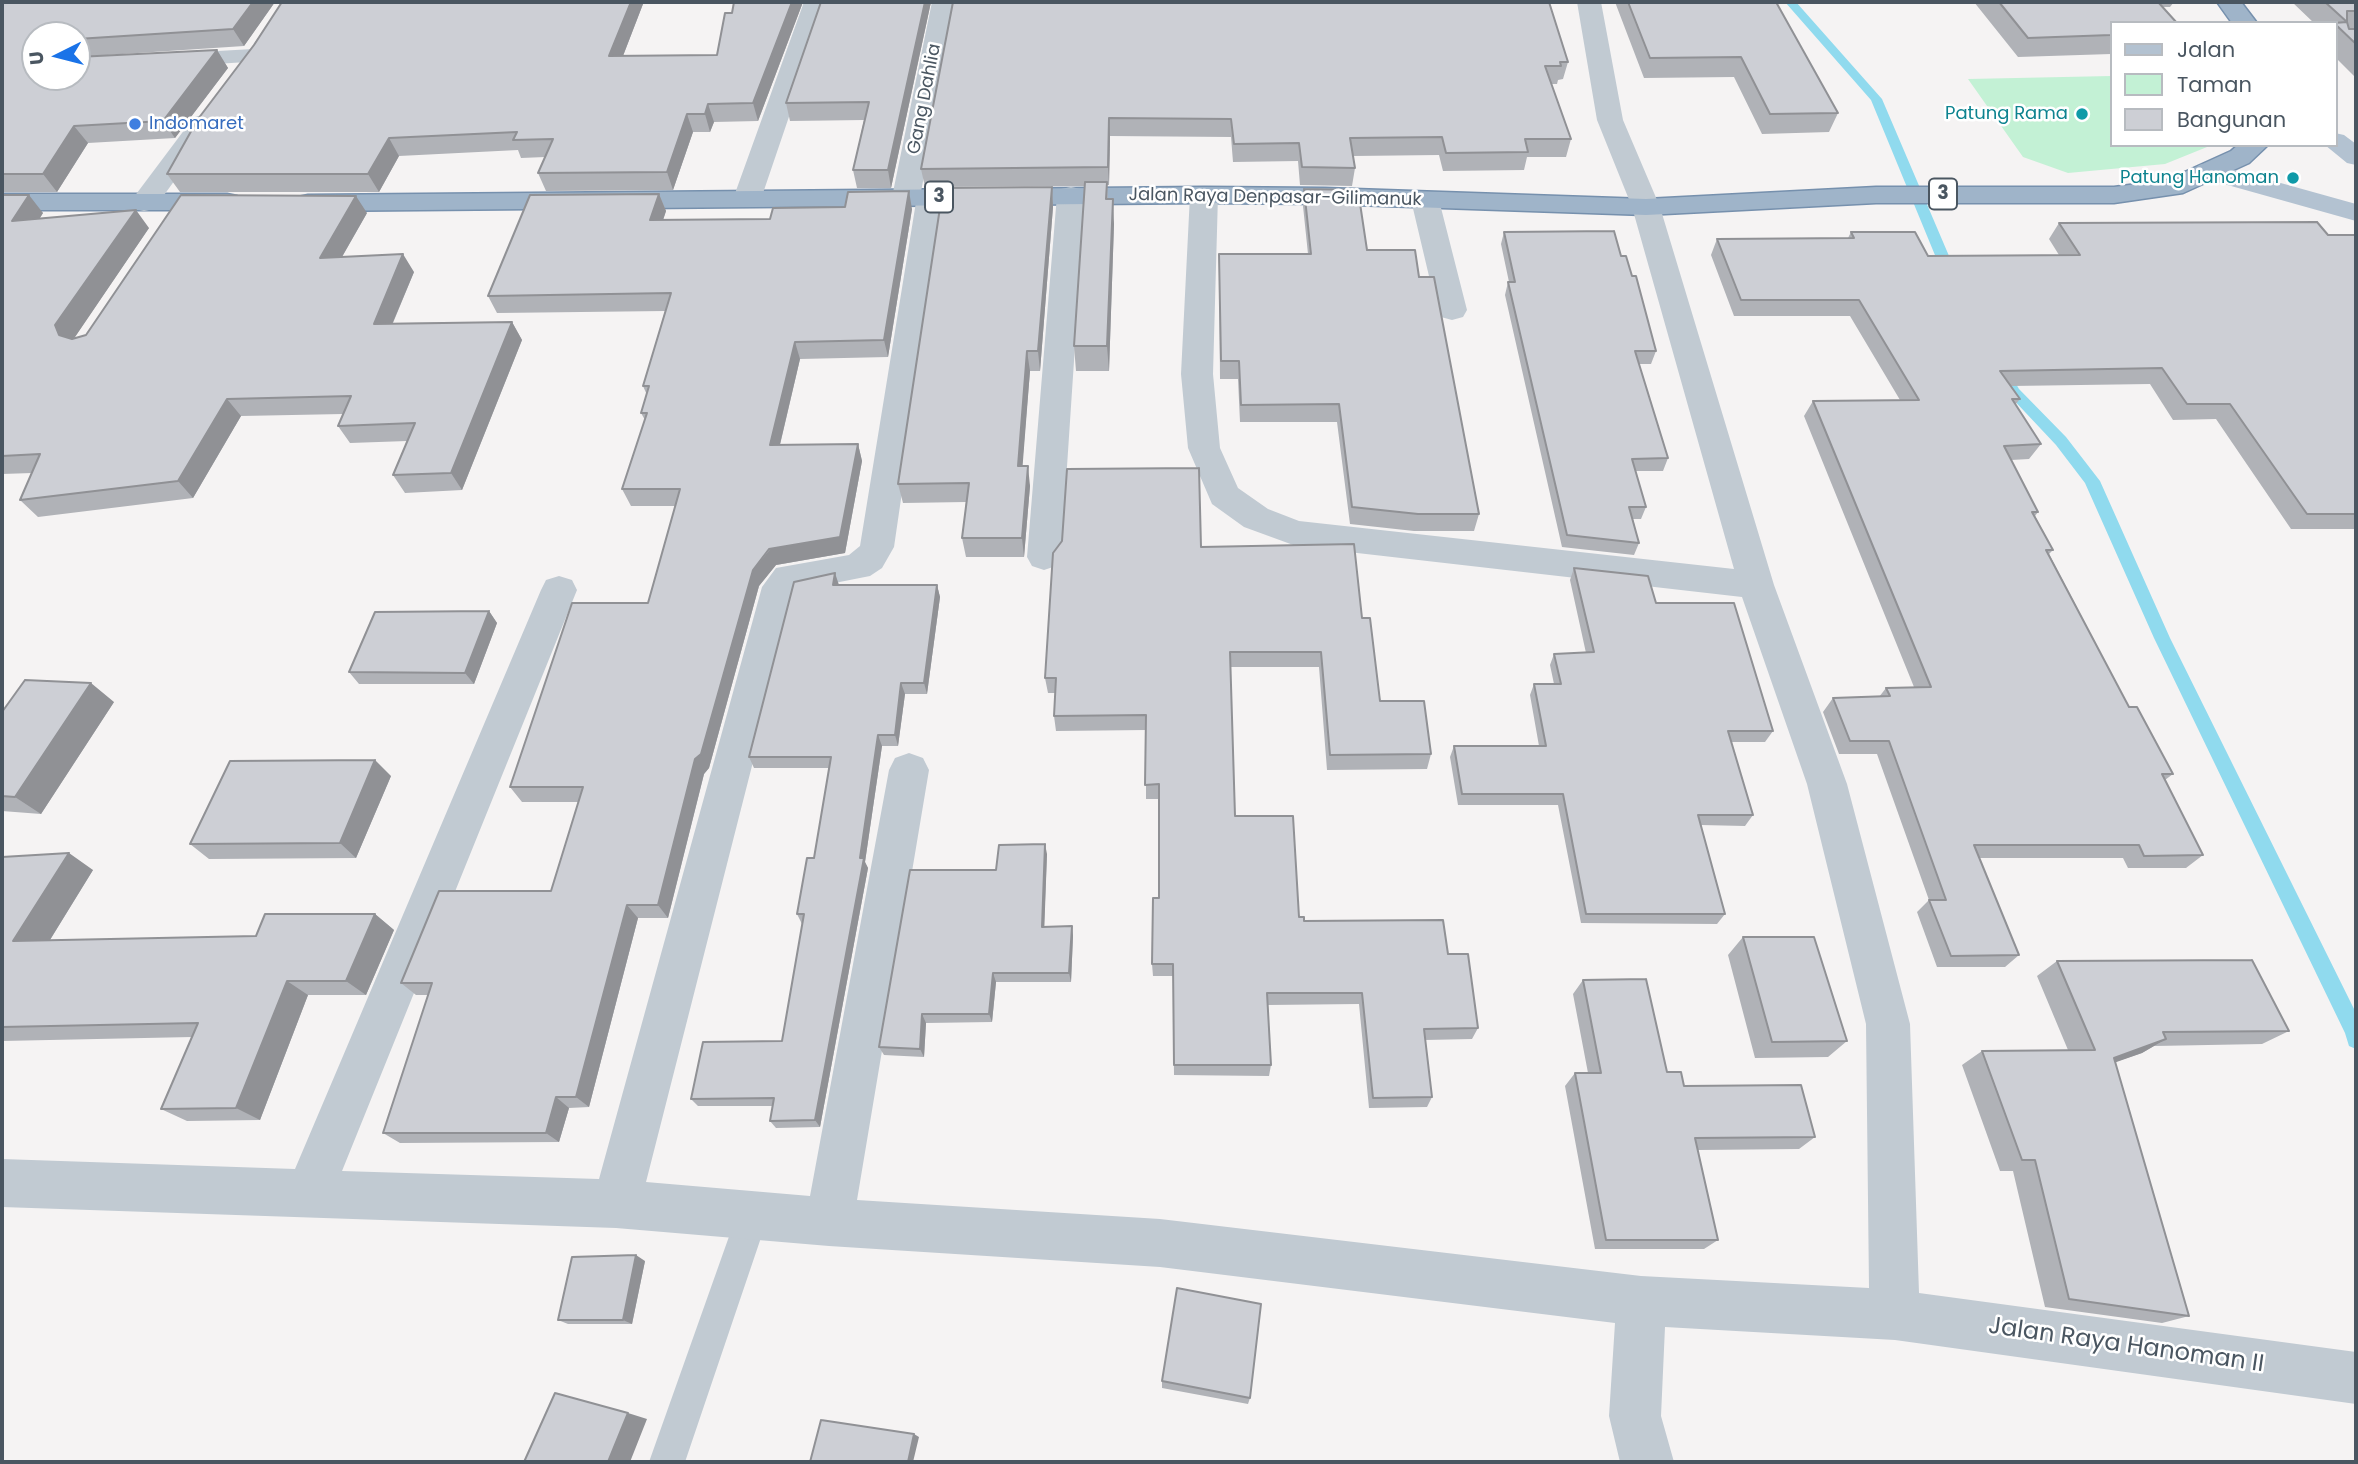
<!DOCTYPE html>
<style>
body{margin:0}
#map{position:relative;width:2358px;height:1464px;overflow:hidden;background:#f5f3f3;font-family:Poppins,sans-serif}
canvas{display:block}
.frame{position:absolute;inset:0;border:4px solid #4a5661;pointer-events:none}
.legend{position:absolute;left:2110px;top:21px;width:228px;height:126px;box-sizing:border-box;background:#fff;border:2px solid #b7bbc0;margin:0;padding:9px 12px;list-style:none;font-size:21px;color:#4a5661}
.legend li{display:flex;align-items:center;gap:14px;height:35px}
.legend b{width:35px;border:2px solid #b7bbc0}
.north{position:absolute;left:21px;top:21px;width:70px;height:70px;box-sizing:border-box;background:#fff;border:2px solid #b7bbc0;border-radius:50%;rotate:264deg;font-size:19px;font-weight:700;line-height:28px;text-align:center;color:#4a5661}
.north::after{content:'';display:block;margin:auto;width:24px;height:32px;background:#1a73e8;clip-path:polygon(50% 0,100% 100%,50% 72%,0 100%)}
</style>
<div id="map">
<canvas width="2358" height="1464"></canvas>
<div class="frame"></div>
<ul class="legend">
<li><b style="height:9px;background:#b3c2d1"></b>Jalan</li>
<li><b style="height:19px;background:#c3f1d5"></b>Taman</li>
<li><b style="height:19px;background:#cdcfd5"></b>Bangunan</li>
</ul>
<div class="north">U</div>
</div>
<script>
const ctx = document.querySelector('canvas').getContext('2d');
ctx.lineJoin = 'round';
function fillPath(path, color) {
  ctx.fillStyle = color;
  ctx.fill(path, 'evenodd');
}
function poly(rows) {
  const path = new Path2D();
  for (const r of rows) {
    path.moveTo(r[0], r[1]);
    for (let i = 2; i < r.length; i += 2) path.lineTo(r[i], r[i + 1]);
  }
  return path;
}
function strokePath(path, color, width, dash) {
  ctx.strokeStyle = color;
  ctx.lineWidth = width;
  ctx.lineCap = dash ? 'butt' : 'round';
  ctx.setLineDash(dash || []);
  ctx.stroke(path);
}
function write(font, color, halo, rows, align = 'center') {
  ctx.font = font + ' Poppins,sans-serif';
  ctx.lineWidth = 5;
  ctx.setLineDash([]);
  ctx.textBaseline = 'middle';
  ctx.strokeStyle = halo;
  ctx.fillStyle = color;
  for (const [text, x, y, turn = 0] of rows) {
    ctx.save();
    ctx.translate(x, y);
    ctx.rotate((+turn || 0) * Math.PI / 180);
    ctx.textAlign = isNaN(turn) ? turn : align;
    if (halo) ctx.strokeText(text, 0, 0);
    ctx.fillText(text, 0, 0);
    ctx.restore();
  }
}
fillPath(poly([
 [2111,76,2111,145,2212,145,2165,164,2068,173,2023,157,1968,79]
]), '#c3f1d5');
fillPath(poly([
 [1785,2,1796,2,1882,99,1958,277,1956,280,1946,280,1944,277,1871,100,1785,2],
 [2004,370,2009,372,2019,389,2066,437,2100,481,2170,638,2356,1013,2356,1049,2349,1046,2345,1033,2154,638,2085,483,2056,445,2009,395,1997,375,2004,370]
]), '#90daee');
const trunk = poly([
 [2217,2,2241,2,2257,23,2232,23,2217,2],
 [2238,145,2268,145,2249,163,2183,193,2114,203,1876,203,1646,215,1325,204,1204,203,308,211,298,209,294,203,298,197,308,195,1204,187,1325,188,1646,199,1876,187,2114,187,2167,180,2231,151,2238,145],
 [2,194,227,194,237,196,241,202,237,208,227,210,2,210,2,194]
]);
strokePath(trunk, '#7690ad', 3);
fillPath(poly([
 [753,1198,765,1202,769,1214,685,1462,649,1462,737,1214,741,1202,753,1198]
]), '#c1cad2');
fillPath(poly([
 [804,2,828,2,761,199,757,205,747,207,737,205,733,199,804,2],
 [932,2,956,2,921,192,931,189,941,191,945,197,894,547,882,568,870,576,799,590,796,593,646,1182,810,1196,889,770,895,758,909,753,923,758,929,770,857,1200,1160,1219,1641,1276,1869,1288,1866,1024,1807,784,1742,597,1296,546,1244,527,1212,504,1188,448,1181,374,1190,195,1194,189,1204,187,1214,189,1218,195,1213,374,1220,448,1238,488,1268,509,1299,521,1734,569,1632,207,1597,120,1577,2,1601,2,1623,120,1660,207,1774,585,1847,784,1910,1024,1919,1293,2356,1352,2356,1404,1895,1340,1665,1327,1661,1416,1674,1462,1620,1462,1609,1416,1615,1323,1160,1267,829,1246,616,1228,2,1207,2,1159,295,1169,541,590,546,580,559,576,572,580,577,590,342,1171,599,1179,762,587,776,568,849,555,860,546,916,202,906,205,896,203,892,197,932,2],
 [253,49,262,51,265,56,262,61,77,73,77,59,253,49],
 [203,115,212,117,216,123,154,209,144,211,134,209,130,203,134,197,194,117,203,115],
 [1071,187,1081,189,1085,195,1061,557,1056,566,1044,570,1032,566,1027,557,1057,195,1061,189,1071,187],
 [1425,192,1435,194,1439,200,1467,310,1463,317,1452,320,1441,317,1437,310,1411,200,1415,194,1425,192]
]), '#c1cad2');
fillPath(poly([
 [2335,133,2344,135,2356,144,2356,165,2347,163,2325,145,2335,145,2335,133],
 [2209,163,2356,204,2356,221,2199,177,2195,171,2199,165,2209,163]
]), '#b3c2d1');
fillPath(trunk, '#9fb4c9');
fillPath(poly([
 [2,2,275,2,244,46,77,57,77,35,35,35,35,77,217,50,228,68,175,138,88,143,57,192,2,192],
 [282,2,642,2,643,4,623,56,717,55,732,13,734,2,803,2,758,121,714,122,710,132,693,132,673,190,546,191,538,173,545,157,521,158,518,150,399,156,379,192,180,192,167,174],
 [821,2,931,2,891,188,857,188,853,170,864,120,790,121,786,103],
 [953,2,1568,62,1563,79,1558,80,1557,84,1551,84,1571,139,1566,157,1527,157,1524,170,1443,171,1439,155,1353,156,1355,168,1352,186,1300,185,1298,161,1233,162,1231,137,1110,136,1109,185,1107,185,1108,199,1114,224,1109,371,1076,371,1074,346,1085,186,925,187,921,169],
 [1615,2,1776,2,1838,113,1829,132,1762,134,1734,77,1644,78],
 [1974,2,2174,2,2170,7,2163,7,2111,23,2111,54,2018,57],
 [2292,2,2356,2,2356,78,2335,57,2335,23,2314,23],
 [1052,187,1053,207,1040,371,1030,371,1022,466,1030,486,1024,557,966,557,962,538,966,502,903,503,898,484],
 [1304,189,1367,250,1419,277,1479,514,1474,531,1414,531,1350,524,1337,422,1240,422,1238,379,1220,379,1219,254,1308,254,1303,206],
 [659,194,666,211,663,220,770,219,912,209,888,357,800,359,780,445,858,444,862,461,845,553,776,565,759,586,709,768,704,774,668,918,638,918,589,1107,569,1108,559,1142,400,1143,383,1133,428,995,416,995,401,983,551,891,579,802,522,802,510,787,648,603,676,506,631,506,622,489,645,420,641,413,647,395,643,386,665,311,497,313,488,296],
 [2,195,43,213,40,218,149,228,74,338,86,335,367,213,342,257,414,272,393,323,512,322,522,340,462,490,405,493,393,475,407,441,350,443,338,426,343,414,241,416,193,498,38,517,20,500,32,473,2,474],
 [2059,223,2328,235,2356,235,2356,529,2291,529,2216,419,2173,420,2150,384,2011,386,2020,399,2015,405,2041,444,2029,459,2011,460,2038,512,2035,516,2053,550,2049,554,2129,707,2173,774,2165,780,2203,855,2186,868,2128,868,2123,858,1979,858,2019,955,2005,967,1937,967,1917,912,1929,900,1877,754,1839,754,1823,712,1833,698,1879,697,1886,688,1914,687,1804,416,1813,401,1900,400,1850,316,1734,316,1711,255,1717,239,1848,238,1851,232,1928,256,2059,255,2049,239],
 [1504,232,1621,256,1656,351,1651,364,1639,364,1668,458,1663,471,1635,471,1646,507,1641,519,1633,519,1639,543,1634,555,1562,547,1505,295,1508,282,1509,282,1501,244],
 [1201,547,1362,618,1380,701,1431,754,1427,769,1327,770,1319,667,1230,667,1235,816,1299,917,1304,921,1448,954,1478,1028,1472,1039,1425,1040,1432,1097,1427,1107,1369,1108,1359,1004,1268,1005,1271,1065,1269,1076,1174,1075,1173,976,1153,976,1152,964,1159,898,1159,799,1146,799,1146,730,1056,731,1054,716,1055,693,1048,693,1045,678],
 [1574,568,1656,603,1773,731,1765,742,1731,742,1753,815,1745,826,1701,825,1725,914,1717,924,1581,923,1558,805,1458,805,1450,757,1454,746,1539,746,1530,695,1534,684,1554,684,1550,665,1554,654,1586,653,1570,580],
 [839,585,937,585,940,597,927,694,905,694,898,746,882,746,865,862,868,868,820,1127,776,1128,770,1121,773,1106,698,1106,691,1099,782,1041,802,924,797,914,814,858,829,768,754,768,749,757],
 [489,611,497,623,474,684,359,684,349,672],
 [114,702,41,814,2,811,2,712],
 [391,776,356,858,209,859,190,844],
 [1047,854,1044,926,1072,926,1073,936,1071,982,996,982,992,1022,926,1023,924,1057,884,1055,879,1047,996,870],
 [2,857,93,870,50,940,256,936,375,914,394,930,366,995,308,995,260,1120,187,1121,161,1109,192,1037,2,1041],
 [1743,937,1847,1041,1828,1057,1755,1058,1728,955],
 [2057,961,2289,1031,2262,1044,2154,1046,2142,1053,2115,1062,2189,1316,2162,1323,2045,1307,2013,1171,2000,1171,1962,1065,1982,1051,2068,1050,2037,976],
 [1583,980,1667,1072,1684,1086,1815,1137,1799,1149,1698,1150,1718,1240,1704,1249,1595,1249,1565,1086,1575,1073,1588,1073,1573,994],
 [645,1261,632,1324,568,1324,558,1320],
 [1162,1381,1250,1398,1248,1404,1162,1388]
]), '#b0b2b7');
fillPath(poly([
 [253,2,275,2,244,46,233,29],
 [631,2,642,2,643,4,616,74,609,56],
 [792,2,803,2,758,121,753,103],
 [925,2,931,2,891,188,888,170],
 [217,50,228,68,175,138,163,121],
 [708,104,714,122,710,132,705,114],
 [687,114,693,132,673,190,667,172],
 [1109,118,1110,136,1109,185,1108,167],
 [74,126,88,143,57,192,43,174],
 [389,138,399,156,379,192,368,174],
 [1052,187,1053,207,1040,371,1038,351],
 [909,191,912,209,888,357,884,340],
 [659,194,666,211,657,238,650,220],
 [29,195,43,213,27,238,12,221],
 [356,196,367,213,331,276,320,258],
 [1113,199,1114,224,1109,371,1107,346],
 [136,210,149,228,71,343,59,335,55,325],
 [403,254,414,272,385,341,374,324],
 [512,322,522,340,462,490,451,473],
 [795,342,800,359,776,461,770,445],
 [1027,351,1030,371,1021,486,1018,466],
 [227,399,241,416,193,498,178,481],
 [858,444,862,461,845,553,776,565,759,586,709,768,704,774,668,918,658,905,695,759,753,570],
 [1028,466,1030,486,1024,557,1022,538],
 [835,573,839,585,833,585],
 [937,585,940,597,927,694,924,683],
 [489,611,497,623,474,684,465,673],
 [91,683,114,702,41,814,15,797],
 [901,683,905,694,898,746,895,735],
 [878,735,882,746,865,862,868,868,820,1127,815,1120,860,858],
 [375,760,391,776,356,858,340,843],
 [1045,844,1047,854,1044,936,1042,927],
 [69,853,93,870,40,956,13,941],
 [627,905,638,918,589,1107,576,1097],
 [375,914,394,930,366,995,346,981],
 [1072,926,1073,936,1071,982,1069,973],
 [993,973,996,982,992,1022,989,1014],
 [287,981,308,995,260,1120,236,1108],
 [922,1014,926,1023,924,1057,920,1049],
 [2166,1039,2142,1053,2091,1071,2114,1058],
 [556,1097,569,1108,559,1142,546,1133],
 [636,1255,645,1261,632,1324,623,1320],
 [628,1413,647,1419,630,1462,608,1462],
 [914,1434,919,1437,913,1462,908,1462]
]), '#909195');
const building = poly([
 [2,2,253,2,233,29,77,39,77,35,35,35,35,77,77,77,77,57,217,50,163,121,74,126,43,174,2,174,2,2],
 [282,2,631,2,609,56,717,55,725,13,732,13,734,2,792,2,753,103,708,104,705,114,687,114,667,172,538,173,553,139,513,140,517,132,389,138,368,174,167,174,198,119,254,45,282,2],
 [821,2,925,2,888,170,853,170,869,102,786,103,821,2],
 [953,2,1549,2,1568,62,1560,62,1561,66,1545,66,1571,139,1525,139,1528,152,1446,153,1442,137,1350,138,1355,168,1302,167,1299,143,1234,144,1231,119,1109,118,1108,167,921,169,953,2],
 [1628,2,1776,2,1838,113,1770,114,1741,57,1650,58,1628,2],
 [1999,2,2158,2,2177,23,2111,23,2111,35,2028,38,1999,2],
 [2325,2,2356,2,2356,11,2347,11,2347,22,2325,2],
 [2347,22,2349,29,2356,29,2356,44,2334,23,2347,22],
 [1085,182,1107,182,1106,199,1113,199,1107,346,1074,346,1085,182],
 [1052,187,1038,351,1027,351,1018,466,1028,466,1022,538,962,538,969,483,898,484,943,188,1052,187],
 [1304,189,1358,190,1367,250,1415,250,1419,277,1434,277,1479,514,1418,514,1352,507,1339,404,1241,405,1239,361,1221,361,1219,254,1311,254,1304,189],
 [909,191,884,340,795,342,770,445,858,444,840,537,769,549,753,570,701,754,695,759,658,905,627,905,576,1097,556,1097,546,1133,383,1133,432,983,401,983,439,891,551,891,583,787,510,787,572,603,648,603,680,489,622,489,647,413,641,413,649,386,643,386,671,293,488,296,530,195,659,194,650,220,770,219,773,208,845,207,848,192,909,191],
 [2,195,29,195,12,221,136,210,55,325,59,335,72,339,86,335,181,195,356,196,320,258,403,254,374,324,512,322,451,473,393,475,415,423,338,426,351,396,227,399,178,481,20,500,40,454,2,456,2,195],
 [2317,222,2328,235,2356,235,2356,514,2307,514,2230,404,2187,404,2162,368,2000,371,2020,399,2012,399,2041,444,2004,446,2038,512,2032,512,2053,550,2046,550,2129,707,2137,707,2173,774,2162,774,2203,855,2144,856,2139,845,1974,845,2019,955,1951,956,1929,900,1946,900,1889,741,1850,741,1833,698,1890,696,1886,688,1931,687,1813,401,1919,400,1859,300,1741,300,1717,239,1854,238,1851,232,1915,232,1928,256,2080,255,2059,223,2317,222],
 [1614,231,1621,256,1626,256,1632,276,1636,276,1656,351,1635,351,1668,458,1632,459,1646,507,1629,507,1639,543,1567,535,1508,282,1515,282,1504,232,1614,231],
 [1199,468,1201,547,1354,544,1362,618,1370,618,1380,701,1424,701,1431,754,1330,755,1321,652,1230,652,1235,816,1293,816,1299,917,1304,917,1304,921,1443,920,1448,954,1468,954,1478,1028,1424,1029,1432,1097,1373,1098,1362,993,1267,993,1271,1065,1174,1065,1173,964,1152,964,1153,898,1159,898,1159,784,1145,785,1146,715,1054,716,1056,678,1045,678,1053,553,1062,541,1067,469,1199,468],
 [1574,568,1648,576,1656,603,1734,603,1773,731,1728,731,1753,815,1698,815,1725,914,1586,914,1563,794,1462,794,1454,746,1546,746,1534,684,1561,684,1554,654,1594,652,1574,568],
 [835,573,833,585,937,585,924,683,901,683,895,735,878,735,860,858,864,858,815,1120,770,1121,774,1098,691,1099,703,1042,782,1041,804,914,797,914,807,858,814,858,831,757,749,757,794,582,835,573],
 [489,611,465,673,349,672,375,612,489,611],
 [25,680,91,683,15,797,2,796,2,712,25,680],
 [375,760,340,843,190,844,230,761,375,760],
 [1045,844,1042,927,1072,926,1069,973,993,973,989,1014,922,1014,920,1049,879,1047,910,870,996,870,999,845,1045,844],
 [69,853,13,941,256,936,265,914,375,914,346,981,287,981,236,1108,161,1109,198,1023,2,1027,2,857,69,853],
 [1743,937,1814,937,1847,1041,1772,1042,1743,937],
 [2252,960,2289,1031,2163,1032,2166,1039,2114,1058,2189,1316,2069,1299,2035,1160,2022,1160,1982,1051,2095,1050,2057,961,2252,960],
 [1646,979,1667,1072,1681,1072,1684,1086,1801,1085,1815,1137,1695,1138,1718,1240,1606,1240,1575,1073,1601,1073,1583,980,1646,979],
 [636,1255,623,1320,558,1320,572,1257,636,1255],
 [1177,1288,1261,1304,1250,1398,1162,1381,1177,1288],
 [555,1393,628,1413,608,1462,524,1462,555,1393],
 [821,1420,914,1434,908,1462,810,1462,821,1420]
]);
fillPath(building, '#cdcfd5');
strokePath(building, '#909195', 2);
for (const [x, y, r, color] of [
 [2082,114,7,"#0f9aa8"],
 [135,124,7,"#3f7fe0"],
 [2293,178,7,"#0f9aa8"]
]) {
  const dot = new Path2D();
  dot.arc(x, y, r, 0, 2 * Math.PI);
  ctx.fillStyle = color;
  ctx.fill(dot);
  strokePath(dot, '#fff', 2.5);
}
write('18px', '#4a5661', '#fff', [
 ["Gang Dahlia",925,99,-79],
 ["Jalan Raya Denpasar-Gilimanuk",1275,198,1]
]);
write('18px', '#0d838f', '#fff', [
 ["Patung Rama",2068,114],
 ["Patung Hanoman",2279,178]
], 'right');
write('18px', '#366cbe', '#fff', [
 ["Indomaret",149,124]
], 'left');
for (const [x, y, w] of [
 [1943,194,28],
 [939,197,28]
]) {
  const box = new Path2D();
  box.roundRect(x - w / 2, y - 15.5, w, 31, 5);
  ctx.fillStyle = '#fff';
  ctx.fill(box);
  strokePath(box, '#4a5661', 2);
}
write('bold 19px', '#4a5661', null, [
 ["3",1943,194],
 ["3",939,197]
]);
write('24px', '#4a5661', '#fff', [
 ["Jalan Raya Hanoman II",2126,1346,8]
]);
</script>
